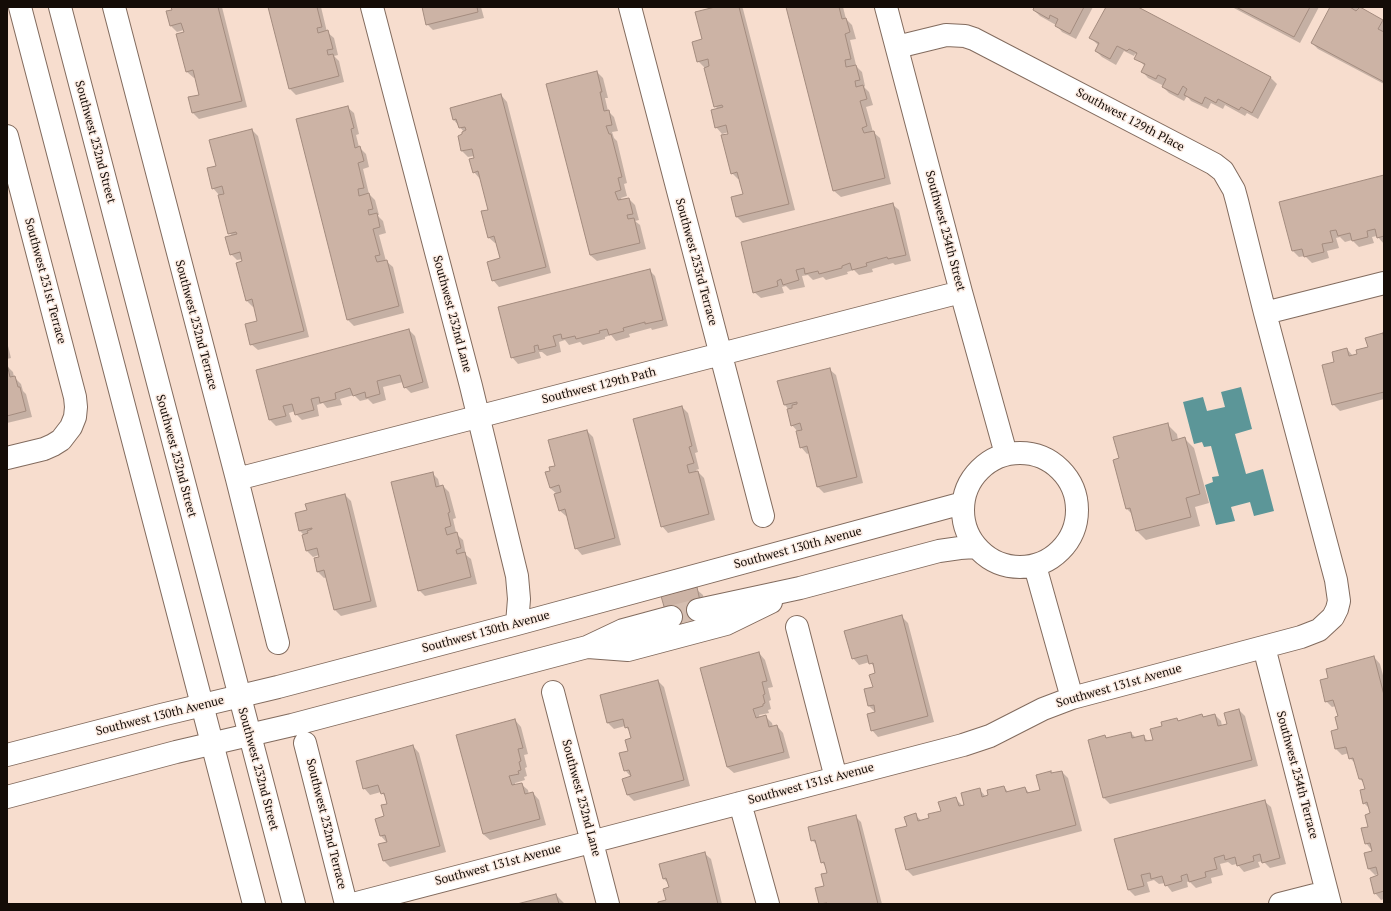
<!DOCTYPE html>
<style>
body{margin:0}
#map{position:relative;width:1391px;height:911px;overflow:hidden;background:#f7ddce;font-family:"PT Serif",serif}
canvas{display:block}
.frame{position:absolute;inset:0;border:8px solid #140c07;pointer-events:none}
</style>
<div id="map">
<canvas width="1391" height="911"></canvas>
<div class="frame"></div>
</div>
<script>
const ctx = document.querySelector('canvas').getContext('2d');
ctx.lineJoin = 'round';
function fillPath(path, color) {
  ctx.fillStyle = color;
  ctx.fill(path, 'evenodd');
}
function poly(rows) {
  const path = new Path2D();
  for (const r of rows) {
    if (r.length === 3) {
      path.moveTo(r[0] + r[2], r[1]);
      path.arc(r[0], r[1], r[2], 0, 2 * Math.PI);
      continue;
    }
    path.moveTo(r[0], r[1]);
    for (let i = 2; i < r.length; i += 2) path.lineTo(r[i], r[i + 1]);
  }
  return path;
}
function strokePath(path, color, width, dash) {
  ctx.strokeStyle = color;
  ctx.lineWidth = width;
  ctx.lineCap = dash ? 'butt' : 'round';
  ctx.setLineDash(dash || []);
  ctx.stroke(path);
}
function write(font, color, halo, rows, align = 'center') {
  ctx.font = font + ' "PT Serif",serif';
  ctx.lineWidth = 3;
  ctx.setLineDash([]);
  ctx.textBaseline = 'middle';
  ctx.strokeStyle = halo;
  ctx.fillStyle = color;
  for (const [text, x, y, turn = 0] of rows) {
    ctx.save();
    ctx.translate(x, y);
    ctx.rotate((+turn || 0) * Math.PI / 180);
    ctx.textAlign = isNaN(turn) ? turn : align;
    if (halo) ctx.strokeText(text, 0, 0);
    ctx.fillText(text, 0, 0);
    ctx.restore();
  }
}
fillPath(poly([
 [1241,387,1252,429,1235,434,1246,474,1263,469,1274,511,1254,516,1250,502,1231,507,1235,521,1216,525,1205,485,1213,482,1212,477,1219,476,1211,446,1204,447,1202,442,1194,444,1183,402,1203,397,1207,411,1225,407,1221,392]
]), '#5c9698');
fillPath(poly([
 [170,7,222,7,247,107,199,119,193,113,189,98,200,95,196,77,194,78,187,72,178,35,185,33,184,30,177,32,171,26,173,10],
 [269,7,321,7,327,32,334,38,338,55,334,56,339,61,344,82,296,95,290,89],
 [423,7,481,7,484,18,433,30,427,24],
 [719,7,742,7,743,9,795,210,743,223,737,217,732,198,744,195,740,179,738,179,732,173,729,132,722,134,716,127,718,109,715,106,705,68,698,61,703,40],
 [787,7,843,7,846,19,852,25,856,39,850,40,856,65,855,65,862,72,865,86,864,87,869,92,873,105,866,107,873,132,880,138,891,184,841,197,834,191],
 [1036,7,1093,7,1076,39,1062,32,1056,25,1040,16,1034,10],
 [1107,7,1136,7,1270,77,1277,84,1258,119,1247,113,1245,116,1225,105,1223,109,1211,103,1208,109,1191,101,1187,96,1184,101,1169,93,1163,87,1164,86,1148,78,1142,71,1145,66,1136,58,1137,55,1135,54,1134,56,1124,51,1116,65,1102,57,1096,51,1099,46,1091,38],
 [1232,7,1319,7,1300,43],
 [1331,7,1358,7,1384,22,1384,84,1318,49,1312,43],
 [597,72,603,78,608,98,605,98,608,111,614,117,618,131,612,132,614,138,617,141,627,183,624,184,627,196,621,198,622,200,629,199,635,205,639,220,635,221,640,225,646,249,597,261,590,255,548,84],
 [501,95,507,102,551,273,499,287,493,280,501,259,497,243,495,243,488,237,489,210,481,178,480,179,474,172,474,156,468,157,462,151,459,137,463,135,464,132,453,119],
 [347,107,354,113,359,134,356,135,359,147,366,154,369,167,363,169,369,194,375,200,379,215,377,215,383,221,386,233,379,235,386,261,393,267,404,313,354,326,347,319],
 [252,130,258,136,309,337,258,350,251,344,259,322,254,306,253,307,246,300,243,259,237,260,231,254,233,236,229,233,219,195,213,188,217,167],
 [1384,176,1384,244,1377,236,1372,237,1374,243,1359,247,1352,240,1345,242,1340,237,1336,238,1339,248,1327,251,1329,258,1312,263,1305,256,1299,257,1293,251,1280,202],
 [892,204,899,210,911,261,895,265,893,263,872,269,873,272,859,275,854,270,847,272,848,274,826,280,823,277,813,280,808,275,802,276,805,287,790,290,786,286,782,287,784,293,761,298,754,292],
 [649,270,655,276,668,326,652,330,651,328,629,334,630,337,616,341,611,335,605,337,605,339,583,345,580,342,569,345,565,340,559,342,561,352,547,356,542,352,539,352,541,358,518,364,512,357],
 [409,330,415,336,429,388,411,393,405,387,403,382,383,387,386,400,373,404,368,399,360,401,354,395,340,399,342,405,327,408,323,403,317,405,319,416,302,420,296,414,295,411,289,413,292,422,276,426,270,420,257,371],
 [1382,334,1384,336,1384,399,1340,411,1333,404,1335,363,1347,349,1353,356,1358,354,1369,348],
 [7,342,11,358,7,359],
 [7,366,13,372,14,377,21,384,23,391,26,394,32,417,7,423],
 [829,369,836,375,863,483,824,493,818,487,809,453,807,454,801,447,798,432,792,425,789,410,785,405],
 [682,407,688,413,698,452,695,453,699,469,696,470,704,478,715,520,668,533,662,526],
 [1167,424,1177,434,1178,440,1185,439,1194,448,1209,503,1195,507,1200,526,1146,540,1137,531,1132,514,1127,509,1115,460,1120,459],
 [587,431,593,437,621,545,582,555,576,548,568,516,566,516,559,510,557,494,550,488,556,466],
 [432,473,438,479,440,487,443,486,449,492,456,518,453,519,456,532,455,533,463,540,466,555,471,559,477,584,425,596,419,590],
 [345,495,351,501,377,607,341,616,335,610,327,577,324,578,318,572,315,559,320,558,319,555,313,557,307,551,304,535,300,531,296,514,308,511],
 [696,589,703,595,705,607,675,628],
 [902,617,908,623,934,722,878,737,872,730,876,713,869,706,876,674,875,668,870,662,859,665,853,658],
 [759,653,765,660,773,687,768,688,771,700,769,701,771,709,768,710,769,713,759,715,760,718,766,717,772,723,773,727,777,726,783,733,790,758,734,773,727,767],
 [1374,657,1380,664,1384,679,1384,899,1381,900,1375,893,1379,874,1375,875,1369,869,1373,852,1366,843,1371,814,1370,809,1364,803,1366,789,1365,784,1360,779,1356,764,1350,758,1349,753,1342,755,1336,749,1332,732,1339,730,1339,717,1336,706,1332,707,1326,701,1329,679],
 [658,681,664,687,690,786,634,801,628,795,624,779,631,777,625,770,632,739,631,733,625,726,614,729,608,723,601,696],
 [1239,710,1245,716,1258,766,1110,804,1104,798,1089,741,1105,736,1108,739,1131,733,1136,738,1143,736,1149,742,1154,740,1164,727,1177,719,1179,721,1202,715,1205,718,1215,715,1221,721,1222,726,1228,725],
 [515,720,521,727,528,754,524,755,527,767,525,768,527,776,524,777,525,780,515,783,515,785,521,784,528,790,529,795,533,793,539,800,546,825,490,840,483,834,457,736],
 [413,746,419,753,446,852,390,867,384,861,387,843,381,836,376,819,385,817,388,804,387,798,381,792,370,795,364,788],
 [1051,772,1052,774,1062,772,1068,778,1082,831,913,876,907,870,896,830,908,827,915,815,922,821,930,819,942,812,956,799,963,806,965,805,979,789,986,797,1004,787,1009,793,1025,788,1030,794,1042,791],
 [1264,801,1271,807,1286,864,1270,868,1263,861,1258,862,1260,867,1244,872,1237,864,1232,865,1228,862,1220,864,1223,875,1211,878,1212,883,1196,888,1189,881,1187,882,1188,887,1172,892,1165,883,1159,884,1154,880,1147,882,1150,892,1135,896,1129,890,1116,840],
 [855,816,861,822,882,904,820,904,816,889,825,886,828,874,826,867,822,862,818,846,812,840],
 [704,853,711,859,722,904,659,904,667,901,670,888,669,884,664,879],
 [556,895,565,904,521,904]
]), '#0003');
const building = poly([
 [171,7,218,7,242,101,192,113,188,97,199,95,193,70,186,72,176,34,184,32,181,23,170,26,166,11,172,10,171,7],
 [268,7,317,7,322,27,317,28,318,33,328,30,333,49,327,50,328,55,333,54,339,76,289,89,268,7],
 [422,7,477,7,478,12,426,25,422,7],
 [715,7,739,7,789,204,736,217,731,197,743,194,737,172,731,174,721,135,728,134,726,125,715,128,711,110,723,107,722,105,714,107,704,68,709,66,708,59,697,62,692,42,702,39,695,12,715,7],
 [786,7,839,7,842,19,846,18,850,32,845,34,851,59,845,60,846,67,856,65,860,80,855,81,856,87,863,85,867,99,860,101,867,126,862,128,864,133,874,131,885,178,833,191,786,7],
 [1034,7,1084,7,1070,34,1055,26,1058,19,1050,15,1049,19,1033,10,1034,7],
 [1106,7,1138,7,1271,77,1252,113,1241,107,1239,110,1218,99,1216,103,1205,97,1202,104,1184,95,1187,89,1183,86,1178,95,1162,87,1166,79,1158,75,1156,79,1141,72,1145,64,1134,59,1137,53,1129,49,1127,51,1117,46,1110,59,1095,51,1099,43,1089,38,1106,7],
 [1236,7,1310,7,1294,37,1236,7],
 [1330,7,1350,7,1356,11,1360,7,1383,20,1378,29,1384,32,1384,82,1311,43,1330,7],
 [597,71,602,92,600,92,604,111,609,110,612,125,606,126,609,134,611,134,622,177,618,178,621,190,615,192,618,200,629,198,633,214,627,215,628,219,634,218,640,243,590,255,546,84,597,71],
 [501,94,546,267,492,281,487,262,500,258,494,236,488,238,481,211,488,210,478,171,473,173,469,159,474,158,472,149,461,151,458,136,462,134,462,132,466,130,465,127,459,128,456,119,453,120,450,108,501,94],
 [348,106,354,128,351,129,355,148,360,146,364,161,358,163,364,188,358,189,359,196,369,193,373,209,368,210,369,215,377,213,380,227,373,229,380,255,375,256,377,262,387,260,399,306,347,320,296,119,348,106],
 [252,129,304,331,250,345,245,324,257,321,252,299,246,301,236,263,242,261,240,252,230,255,225,237,237,234,236,232,228,234,218,195,224,194,222,186,212,189,207,168,216,166,209,140,252,129],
 [1384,175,1384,236,1377,238,1375,229,1367,231,1368,237,1352,241,1350,233,1338,236,1336,230,1330,231,1333,242,1322,244,1324,252,1304,257,1302,249,1292,251,1279,202,1384,175],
 [893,203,906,255,888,259,887,257,866,263,867,266,852,270,850,263,842,266,842,268,819,274,818,271,805,274,804,268,796,270,799,280,783,285,781,279,777,281,778,286,753,293,741,242,893,203],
 [650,269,663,320,645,324,645,322,623,328,624,331,609,335,607,329,599,331,600,333,576,339,575,336,562,339,561,334,553,336,556,346,539,350,538,345,534,346,535,352,511,358,498,307,650,269],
 [409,329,423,382,404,388,400,375,377,381,380,394,366,398,365,392,353,396,350,388,335,393,336,399,320,403,319,397,311,399,314,410,295,415,292,404,283,406,286,416,269,420,256,370,409,329],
 [1383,333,1384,339,1384,392,1332,405,1322,365,1334,362,1332,352,1347,348,1349,356,1357,354,1356,350,1368,347,1365,338,1383,333],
 [7,364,10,377,15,376,18,387,20,387,26,411,7,416,7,364],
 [830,368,857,477,817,487,807,446,800,448,796,431,802,430,800,423,791,426,787,409,792,408,792,405,797,404,797,402,784,405,777,381,830,368],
 [682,406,692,446,689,447,694,463,687,465,689,473,698,471,709,514,661,527,633,419,682,406],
 [1168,423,1172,441,1185,437,1200,494,1186,498,1191,517,1136,531,1130,508,1126,509,1113,460,1119,458,1113,437,1168,423],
 [587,430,615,538,575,549,565,509,559,511,554,494,561,492,559,485,550,488,545,472,550,471,549,467,555,466,548,440,587,430],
 [433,472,436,487,443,485,450,512,448,513,451,526,445,528,447,535,457,532,461,548,456,550,457,554,465,552,471,577,418,591,391,482,433,472],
 [345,494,371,601,334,610,324,570,317,572,314,558,319,557,317,548,306,551,302,535,308,533,307,531,312,529,312,528,299,531,295,513,307,510,305,504,345,494],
 [697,587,700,601,701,622,674,629,665,610,661,596,697,587],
 [902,615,928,716,871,731,867,714,875,712,874,705,868,706,864,689,873,687,869,675,875,673,873,663,869,664,867,655,852,659,844,631,902,615],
 [759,652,767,681,762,682,765,694,763,695,765,703,763,704,763,706,753,709,756,718,766,715,769,727,777,725,784,752,727,767,700,668,759,652],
 [1374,656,1384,695,1384,891,1374,894,1370,878,1378,875,1376,867,1368,869,1364,853,1372,851,1370,843,1365,844,1361,828,1368,827,1365,815,1370,813,1367,802,1363,804,1360,790,1365,789,1362,779,1359,779,1353,758,1349,759,1346,747,1335,749,1331,731,1338,729,1335,717,1338,716,1333,700,1325,702,1320,680,1328,678,1326,669,1374,656],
 [658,680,684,780,627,795,622,779,631,776,629,770,624,771,619,753,628,751,625,740,631,738,628,727,625,728,623,719,607,723,600,695,658,680],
 [1239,709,1252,760,1103,798,1088,740,1105,735,1106,738,1131,732,1132,738,1144,735,1145,741,1153,740,1150,729,1162,726,1161,722,1177,718,1178,721,1202,714,1203,717,1215,714,1218,726,1227,724,1224,713,1239,709],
 [515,719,523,748,518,749,521,761,519,762,521,770,518,771,519,774,509,776,512,785,522,783,525,794,533,792,540,819,483,834,456,735,515,719],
 [413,745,440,846,383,861,378,844,387,842,385,835,380,836,375,819,384,816,381,805,387,804,384,793,381,794,378,785,363,789,356,761,413,745],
 [1051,771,1051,773,1062,771,1076,825,906,870,895,829,907,826,904,817,916,813,918,821,929,818,928,814,941,811,938,802,956,797,959,806,964,805,961,793,980,788,982,797,988,795,987,790,1004,786,1006,792,1025,787,1027,793,1040,790,1036,775,1051,771],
 [1265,800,1280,858,1262,863,1260,854,1253,856,1254,861,1237,866,1235,857,1225,860,1224,855,1214,858,1217,869,1205,872,1206,877,1189,882,1187,874,1181,876,1182,881,1165,886,1162,876,1151,879,1150,873,1141,875,1144,886,1128,890,1114,839,1265,800],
 [856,815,878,904,827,904,827,903,819,904,815,888,824,886,821,874,827,873,824,862,821,863,815,840,811,841,808,827,856,815],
 [705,852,718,904,658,904,658,902,666,900,663,889,669,887,666,878,663,879,659,864,705,852],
 [556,894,559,904,517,904,556,894]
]);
fillPath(building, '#ccb3a5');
strokePath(building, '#a38b7e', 1);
strokePath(poly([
 [671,617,698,610]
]), '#d5beb0', 22, [22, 11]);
const minor = poly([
 [114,7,237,479,278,643],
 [372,7,471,386,517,576,519,599,517,624],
 [630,7,763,516],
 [886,7,961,292,1006,454],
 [7,136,75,397,76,407,75,417,71,427,61,440,53,445,44,449,7,458],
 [1265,313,1384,283],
 [1020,510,57],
 [237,479,961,292],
 [1035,566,1072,698],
 [698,610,800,588,939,551,960,548,976,547],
 [797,627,836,778],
 [588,647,628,650,726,624,771,602],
 [1264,647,1330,904],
 [553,692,608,904],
 [305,743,346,904],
 [7,755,161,715,278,687,517,624,963,503],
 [7,797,176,752,292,725,587,647,623,630,671,617],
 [740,803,768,904],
 [353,904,963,745,990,736,1043,709,1072,698,1301,637,1319,630,1333,617,1337,609,1339,601,1336,580,1265,313,1237,201,1234,190,1223,171,1214,164,1195,154,974,39,965,36,946,35,897,47],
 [1280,904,1327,892]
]);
const tertiary = poly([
 [20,7,254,904],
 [60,7,294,904]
]);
strokePath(minor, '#826b5e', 24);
strokePath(tertiary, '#826b5e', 24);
strokePath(minor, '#fff', 22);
strokePath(tertiary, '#fff', 22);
write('12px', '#140c07', '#fcece3', [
 ["Southwest 129th Place",1130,120,28],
 ["Southwest 232nd Street",95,142,75],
 ["Southwest 234th Street",945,231,75],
 ["Southwest 233rd Terrace",696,262,75],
 ["Southwest 231st Terrace",45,281,75],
 ["Southwest 232nd Lane",452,314,75],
 ["Southwest 232nd Terrace",196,325,75],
 ["Southwest 129th Path",599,386,-14],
 ["Southwest 232nd Street",176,456,75],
 ["Southwest 130th Avenue",798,548,-15],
 ["Southwest 130th Avenue",486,632,-15],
 ["Southwest 131st Avenue",1119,686,-16],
 ["Southwest 130th Avenue",160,716,-14],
 ["Southwest 232nd Street",258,769,75],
 ["Southwest 234th Terrace",1297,775,75],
 ["Southwest 131st Avenue",811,784,-15],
 ["Southwest 232nd Lane",581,798,75],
 ["Southwest 232nd Terrace",326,824,76],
 ["Southwest 131st Avenue",498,865,-15]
]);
</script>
